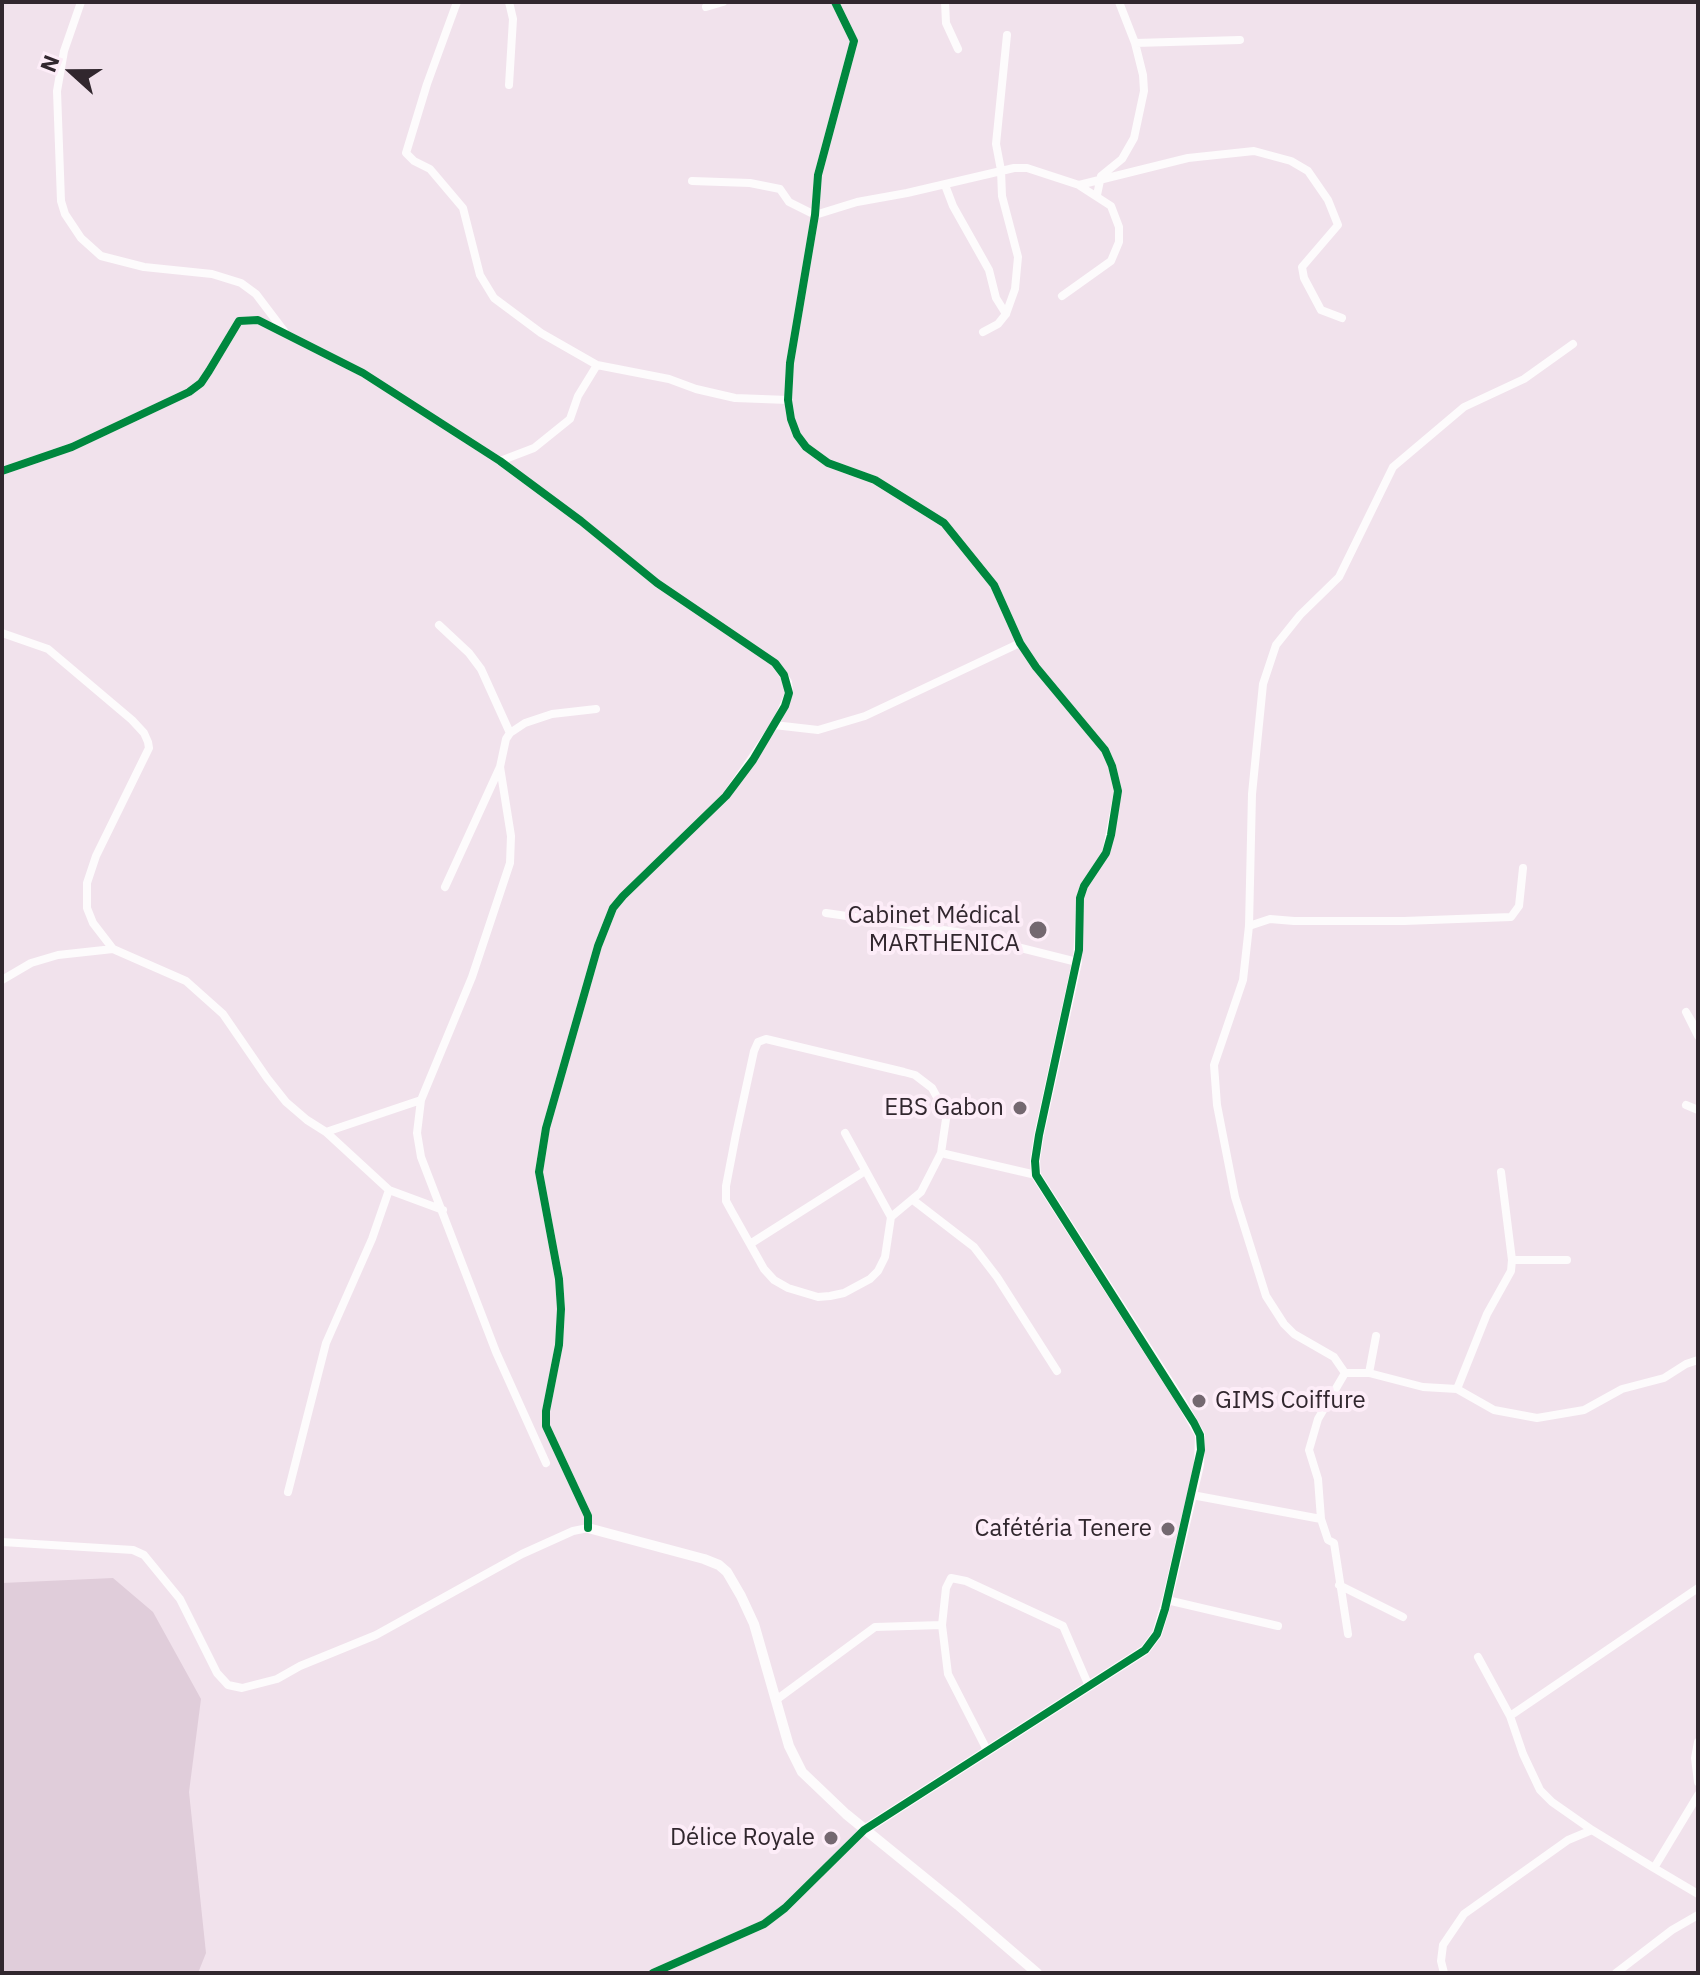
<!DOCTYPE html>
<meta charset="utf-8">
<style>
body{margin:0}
#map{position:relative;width:1700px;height:1975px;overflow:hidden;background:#f1e2ec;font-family:"IBM Plex Sans",sans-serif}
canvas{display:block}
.frame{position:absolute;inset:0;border:4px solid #31272e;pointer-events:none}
.north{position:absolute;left:32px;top:32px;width:80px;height:80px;-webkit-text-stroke:6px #fdedf8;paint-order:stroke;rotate:291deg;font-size:22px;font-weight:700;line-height:32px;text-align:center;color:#31272e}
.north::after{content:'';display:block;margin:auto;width:28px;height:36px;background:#31272e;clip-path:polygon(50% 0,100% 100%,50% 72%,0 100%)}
</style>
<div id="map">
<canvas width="1700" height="1975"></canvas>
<div class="frame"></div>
<div class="north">N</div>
</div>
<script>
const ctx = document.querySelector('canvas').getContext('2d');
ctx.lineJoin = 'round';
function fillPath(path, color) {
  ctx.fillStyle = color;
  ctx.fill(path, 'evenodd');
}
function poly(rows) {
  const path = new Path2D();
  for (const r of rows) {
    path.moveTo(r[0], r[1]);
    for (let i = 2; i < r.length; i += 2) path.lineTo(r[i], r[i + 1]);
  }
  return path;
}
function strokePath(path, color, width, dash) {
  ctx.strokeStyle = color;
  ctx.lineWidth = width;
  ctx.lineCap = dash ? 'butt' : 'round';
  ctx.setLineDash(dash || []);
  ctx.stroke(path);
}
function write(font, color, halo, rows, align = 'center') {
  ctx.font = font + ' "IBM Plex Sans",sans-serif';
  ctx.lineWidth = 8;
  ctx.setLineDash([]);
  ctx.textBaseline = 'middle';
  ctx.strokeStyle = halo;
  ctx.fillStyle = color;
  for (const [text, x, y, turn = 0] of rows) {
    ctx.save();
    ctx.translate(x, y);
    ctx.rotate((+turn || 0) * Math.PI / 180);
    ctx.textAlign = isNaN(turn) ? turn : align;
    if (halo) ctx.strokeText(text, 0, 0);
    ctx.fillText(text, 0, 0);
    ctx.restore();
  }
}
fillPath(poly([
 [113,1578,153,1612,201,1699,189,1792,206,1953,198,1973,2,1973,2,1583]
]), '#e0cdda');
strokePath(poly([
 [81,2,64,51,57,91,61,201,65,214,81,238,101,256,144,267,212,274,241,283,256,294,284,331],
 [457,2,427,84,406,153,414,161,430,169,463,208,480,275,494,298,541,333,597,365,669,379,696,389,735,398,788,400],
 [509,2,513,19,509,85],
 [945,2,946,23,958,49],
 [706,7,723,2],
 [1135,43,1240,40],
 [692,181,750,183,780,189,789,202,815,215,857,202,907,193,1014,168,1027,168,1079,185,1188,158,1254,151,1291,161,1308,171,1328,200,1338,225,1302,267,1304,278,1321,310,1342,318],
 [945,185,953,206,989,270,996,298,1006,314],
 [1097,195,1101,176,1122,159,1134,138,1144,91,1143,75,1135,43,1119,2],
 [1062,296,1111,261,1119,242,1119,227,1111,206,1080,186],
 [983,332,998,324,1006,314,1015,289,1018,257,1002,196,1001,170,996,144,1007,35],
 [500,461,534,448,570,419,578,396,597,365],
 [2,471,72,447,189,392,201,383,209,371,239,321,258,320,363,373,500,461,581,521,657,583,775,663,788,682,789,693,777,721,726,796,623,896,613,908,598,946,546,1128,539,1172,559,1279,561,1309,559,1345,546,1411,546,1426,588,1516,588,1528,573,1531,522,1554,376,1635,300,1666,277,1679,242,1688,228,1685,217,1673,180,1599,144,1555,133,1550,2,1542],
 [439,625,469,653,481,669,510,733],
 [2,633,48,649,132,720,144,733,148,742,149,748,96,856,87,883,87,908,93,923,113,949],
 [774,725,818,730,865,716,1020,643],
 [445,887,500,767],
 [826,913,957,932,1077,962,1080,898,1084,886,1106,853,1118,791,1112,766,1105,750,1036,667,1020,643,994,585,944,523,875,480,828,463,806,447,797,435,791,419,788,400,790,363,815,215,818,175,854,41,835,2],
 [1249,926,1270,919,1294,921,1404,921,1511,917,1519,906,1523,868],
 [2,980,31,963,58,955,113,949,186,981,223,1014,267,1078,286,1102,307,1120,326,1132,389,1190,443,1210],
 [1698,1032,1686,1012,1698,1036],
 [1686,1105,1698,1110],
 [326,1132,421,1100],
 [845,1133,891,1217,885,1257,878,1271,870,1279,844,1293,830,1296,818,1297,788,1288,774,1280,764,1269,732,1212,726,1201,726,1186,736,1134,754,1051,758,1042,766,1039,904,1072,915,1075,932,1088,943,1108,946,1119,941,1153,921,1192,891,1217],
 [941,1153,1036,1175],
 [913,1200,974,1247,997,1277,1057,1371],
 [750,1244,865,1171],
 [1512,1260,1567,1260],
 [1345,1373,1369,1373,1423,1387,1457,1389,1494,1410,1537,1418,1584,1410,1622,1389,1664,1378,1686,1364,1698,1360],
 [1369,1373,1376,1336],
 [1457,1389,1487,1314,1511,1271,1512,1260,1501,1172],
 [546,1463,496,1352,421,1157,417,1133,421,1100,472,977,510,863,511,836,500,767,506,739,510,733,525,723,552,714,596,709],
 [288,1492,326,1343,372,1239,389,1190],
 [1192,1495,1321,1519],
 [1339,1585,1403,1617],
 [1167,1600,1278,1626],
 [1348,1634,1334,1543,1328,1540,1321,1519,1318,1479,1309,1450,1318,1419,1345,1373,1334,1357,1294,1334,1284,1324,1266,1296,1235,1197,1217,1105,1214,1065,1243,980,1249,926,1252,794,1263,684,1276,645,1300,615,1339,577,1393,467,1464,407,1524,379,1573,344],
 [1478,1657,1510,1716,1523,1754,1540,1790,1552,1802,1592,1830,1654,1868],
 [776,1700,875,1627,942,1625],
 [1510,1716,1698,1588],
 [1698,1742,1695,1758,1698,1782],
 [987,1750,948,1674,942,1625,946,1588,951,1578,966,1581,1063,1626,1088,1684],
 [1698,1795,1654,1868,1698,1894],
 [653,1973,764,1924,785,1908,864,1830],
 [1444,1973,1441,1961,1443,1945,1464,1914,1568,1840,1592,1830],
 [1616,1973,1672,1930,1698,1915]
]), '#fdfbfc', 8);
strokePath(poly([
 [588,1528,704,1559,719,1565,727,1572,741,1596,754,1624,789,1746,802,1772,846,1814,958,1905,1037,1973],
 [864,1830,1145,1650,1157,1634,1167,1600,1199,1465,1200,1435,1181,1401,1036,1175,1035,1161,1039,1135,1077,962]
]), '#fdfbfc', 10);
strokePath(poly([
 [2,471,72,447,189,392,201,383,209,371,239,321,258,320,363,373,500,461,581,521,657,583,775,663,784,675,789,693,785,706,753,760,726,796,623,896,613,908,598,946,546,1128,539,1172,559,1279,561,1309,559,1345,546,1411,546,1426,588,1516,588,1528],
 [653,1973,764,1924,785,1908,864,1830,1145,1650,1157,1634,1165,1609,1201,1450,1200,1435,1194,1423,1036,1175,1035,1161,1039,1135,1079,950,1080,898,1084,886,1106,853,1111,835,1118,791,1112,766,1105,750,1036,667,1020,643,994,585,944,523,875,480,828,463,806,447,797,435,791,419,788,400,790,363,815,215,818,175,854,41,835,2]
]), '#00873e', 8);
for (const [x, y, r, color] of [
 [1038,930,10,"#746870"],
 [1020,1108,8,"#746870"],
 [1199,1401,8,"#746870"],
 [1168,1529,8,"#746870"],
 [831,1838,8,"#746870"]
]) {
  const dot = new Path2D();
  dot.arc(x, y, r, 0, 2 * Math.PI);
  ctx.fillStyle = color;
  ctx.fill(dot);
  strokePath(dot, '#fdedf8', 3);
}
write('24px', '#31272e', '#fdedf8', [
 ["Cabinet Médical",1020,916],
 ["MARTHENICA",1020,944],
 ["EBS Gabon",1004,1108],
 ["GIMS Coiffure",1215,1401,"left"],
 ["Cafétéria Tenere",1152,1529],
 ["Délice Royale",815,1838]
], 'right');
</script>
